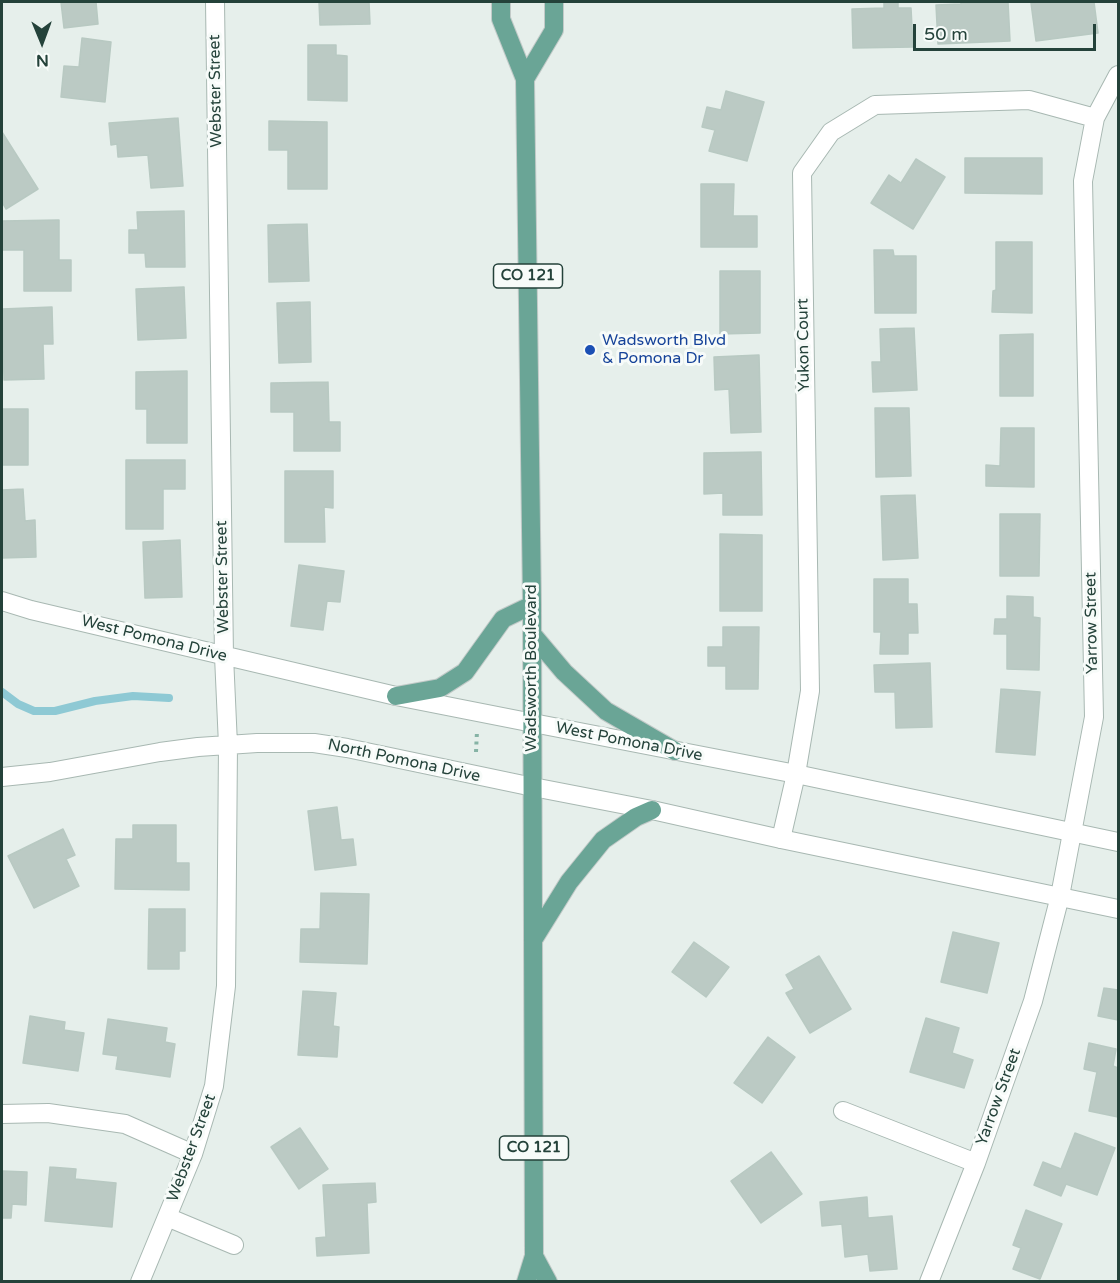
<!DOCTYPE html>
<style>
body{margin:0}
#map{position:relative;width:1120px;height:1283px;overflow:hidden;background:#e6efeb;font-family:"Varela Round",sans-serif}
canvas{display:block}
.frame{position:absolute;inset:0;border:3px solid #24423a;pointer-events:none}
.north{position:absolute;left:12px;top:12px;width:60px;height:60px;-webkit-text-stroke:4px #f7fbf9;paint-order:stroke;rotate:179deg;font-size:16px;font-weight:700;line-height:24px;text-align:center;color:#24423a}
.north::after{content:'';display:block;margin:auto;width:21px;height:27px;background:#24423a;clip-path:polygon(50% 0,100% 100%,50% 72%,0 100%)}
.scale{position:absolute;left:913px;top:24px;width:183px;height:27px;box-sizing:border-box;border:3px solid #24423a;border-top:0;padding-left:8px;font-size:18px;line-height:21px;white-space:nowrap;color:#24423a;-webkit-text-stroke:4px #f7fbf9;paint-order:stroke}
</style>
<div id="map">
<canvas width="1120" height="1283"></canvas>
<div class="frame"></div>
<div class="north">N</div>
<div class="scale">50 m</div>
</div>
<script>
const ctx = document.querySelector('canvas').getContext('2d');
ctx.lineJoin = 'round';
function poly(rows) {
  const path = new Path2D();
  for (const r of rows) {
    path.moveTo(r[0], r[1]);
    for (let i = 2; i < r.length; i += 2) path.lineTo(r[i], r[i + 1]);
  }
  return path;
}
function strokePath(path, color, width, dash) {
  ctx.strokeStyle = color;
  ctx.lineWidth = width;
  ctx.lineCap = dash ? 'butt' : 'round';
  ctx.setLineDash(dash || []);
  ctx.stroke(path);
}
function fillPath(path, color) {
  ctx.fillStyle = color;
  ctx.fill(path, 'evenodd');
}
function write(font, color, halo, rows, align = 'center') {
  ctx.font = font + ' "Varela Round",sans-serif';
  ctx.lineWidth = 6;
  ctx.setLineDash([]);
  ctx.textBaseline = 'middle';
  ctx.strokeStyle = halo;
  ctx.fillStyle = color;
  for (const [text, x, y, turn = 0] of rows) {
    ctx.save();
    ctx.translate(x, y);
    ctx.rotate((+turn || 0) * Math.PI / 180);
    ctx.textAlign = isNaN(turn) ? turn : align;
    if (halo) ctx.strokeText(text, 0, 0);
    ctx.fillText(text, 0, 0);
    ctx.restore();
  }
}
strokePath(poly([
 [2,692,18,704,34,711,55,711,95,701,133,696,169,698]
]), '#8ec9d4', 8);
const building = poly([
 [61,2,96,2,98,24,64,28,61,2],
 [319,2,369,2,370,24,320,25,319,2],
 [884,2,898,2,898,8,911,8,913,47,853,48,852,9,884,8,884,2],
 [961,2,1008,2,1010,41,938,44,936,5,961,4,961,2],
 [1042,2,1094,2,1098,33,1036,41,1031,3,1042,2],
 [82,38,111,42,105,102,61,97,64,66,79,67,82,38],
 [308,45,336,45,336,55,347,56,347,101,308,100,308,45],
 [726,91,764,102,747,161,709,151,715,130,702,127,707,107,721,110,726,91],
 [178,118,183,186,151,188,148,155,118,157,117,144,111,145,109,123,178,118],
 [269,121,327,122,327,189,288,189,288,150,269,150,269,121],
 [2,132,38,189,6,209,2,202,2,132],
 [965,158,1042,158,1042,194,965,193,965,158],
 [916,159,945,177,913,229,871,203,889,175,901,183,916,159],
 [701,184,734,184,733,216,757,216,757,247,701,247,701,184],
 [184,211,185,267,146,267,145,253,129,253,129,230,138,230,137,212,184,211],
 [59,220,59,260,71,260,71,291,24,291,24,250,2,250,2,221,59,220],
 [307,224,309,281,269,282,268,225,307,224],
 [996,242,1032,242,1032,313,992,312,993,291,996,290,996,242],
 [874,250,893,250,894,256,916,256,916,313,875,313,874,250],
 [720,271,760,271,760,333,720,334,720,271],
 [184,287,186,338,138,340,136,289,184,287],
 [310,302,311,362,279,363,277,303,310,302],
 [52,307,53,344,43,344,44,379,4,380,2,309,52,307],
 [914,328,917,390,873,392,872,362,881,362,880,329,914,328],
 [1033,334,1033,396,1000,396,1000,335,1033,334],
 [759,355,761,432,731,433,729,389,715,390,714,357,759,355],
 [187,371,187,443,147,443,147,409,136,409,136,372,187,371],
 [328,382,329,422,340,422,340,451,294,451,294,412,271,412,271,383,328,382],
 [875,408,909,408,911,476,876,477,875,408],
 [2,409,28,409,28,465,2,465,2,409],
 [1001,428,1034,428,1034,487,986,486,986,465,1000,466,1001,428],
 [761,452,762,515,723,515,723,493,704,494,704,453,761,452],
 [126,460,185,460,185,489,163,489,163,529,126,529,126,460],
 [285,471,333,471,333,508,324,507,325,542,285,542,285,471],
 [23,489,25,521,35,520,36,557,2,558,2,490,23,489],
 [915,495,918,558,883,560,881,496,915,495],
 [1000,514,1040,514,1039,576,1000,576,1000,514],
 [720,534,762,535,762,611,720,611,720,534],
 [180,540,182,597,145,598,143,542,180,540],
 [299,565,344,571,340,602,327,601,323,630,291,626,299,565],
 [874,579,908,579,908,604,917,604,918,633,908,633,908,654,880,654,881,632,874,632,874,579],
 [1007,596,1033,597,1033,617,1040,618,1039,670,1007,669,1007,634,994,634,995,619,1007,619,1007,596],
 [723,627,759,627,758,689,726,689,726,666,708,666,708,647,723,647,723,627],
 [930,663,932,727,896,728,895,692,875,692,874,665,930,663],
 [1001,689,1040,692,1035,755,996,752,1001,689],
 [337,807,341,840,353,839,356,865,315,870,308,811,337,807],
 [133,825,176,825,176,863,189,863,189,890,115,889,116,839,133,839,133,825],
 [63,829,75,855,66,859,79,886,34,908,8,856,63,829],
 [321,893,369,894,367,964,300,962,301,929,320,929,321,893],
 [149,909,185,909,185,951,179,951,179,969,148,969,149,909],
 [953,932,999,943,987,993,941,982,953,932],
 [694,942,729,967,706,997,672,972,694,942],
 [819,956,851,1009,810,1033,786,993,794,989,786,975,819,956],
 [1104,988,1118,990,1118,1020,1098,1016,1104,988],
 [303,991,336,993,333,1026,339,1027,337,1057,298,1055,303,991],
 [30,1016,65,1022,64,1030,84,1033,78,1071,23,1063,30,1016],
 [926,1018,959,1028,952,1053,973,1060,964,1088,910,1072,926,1018],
 [108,1019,167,1028,165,1042,175,1044,170,1077,116,1069,118,1056,103,1054,108,1019],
 [768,1037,795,1057,762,1103,734,1083,768,1037],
 [1089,1043,1116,1049,1113,1066,1118,1068,1118,1117,1089,1111,1097,1072,1084,1069,1089,1043],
 [300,1128,328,1169,299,1189,271,1147,300,1128],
 [1075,1133,1115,1148,1097,1195,1066,1184,1061,1196,1034,1185,1043,1162,1061,1169,1075,1133],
 [771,1152,802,1194,761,1223,731,1181,771,1152],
 [50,1167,76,1169,75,1179,116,1183,112,1227,45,1221,50,1167],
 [2,1171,27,1172,26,1205,12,1204,11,1218,2,1218,2,1171],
 [375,1183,376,1202,367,1203,369,1253,317,1256,316,1238,326,1237,323,1185,375,1183],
 [867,1197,868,1218,892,1216,897,1269,870,1271,868,1254,845,1257,842,1224,822,1226,820,1202,867,1197],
 [1026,1210,1062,1224,1040,1279,1013,1269,1021,1248,1013,1245,1026,1210]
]);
fillPath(building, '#bbcac4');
strokePath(building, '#b8c9c2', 1.5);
const minor = poly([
 [2,601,31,610,396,696,533,723],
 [2,777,50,772,160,752,198,747,257,743,314,743,347,748,533,787],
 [781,839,796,774,810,691,802,173,831,132,875,105,1029,100,1095,118],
 [843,1111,976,1163],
 [2,1114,48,1113,125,1124,193,1154],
 [167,1217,234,1245],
 [140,1282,193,1154,214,1086,226,986,228,745,224,656,215,2],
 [929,1282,976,1163,1033,1001,1060,896,1094,717,1083,181,1095,118,1118,75]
]);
const tertiary = poly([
 [533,723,796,774,1118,842],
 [533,787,652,810,781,839,1118,909]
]);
const primary = poly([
 [501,2,501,19,525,79,532,605,534,1256,526,1282],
 [525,79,554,30,554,2],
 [532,634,564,672,606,711,675,751],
 [396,696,440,688,465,672,503,619,532,605],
 [533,940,569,882,603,840,636,817,652,810],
 [534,1256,548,1282]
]);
strokePath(minor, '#a8b8b2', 20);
strokePath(tertiary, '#a8b8b2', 20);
strokePath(primary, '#c2cac8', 20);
strokePath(poly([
 [476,752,477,731]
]), '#86b3a5', 4, [3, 4.5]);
strokePath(minor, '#fff', 18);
strokePath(tertiary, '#fff', 18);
strokePath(primary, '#6aa596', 18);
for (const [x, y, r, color] of [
 [590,350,6,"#1a4fb4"]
]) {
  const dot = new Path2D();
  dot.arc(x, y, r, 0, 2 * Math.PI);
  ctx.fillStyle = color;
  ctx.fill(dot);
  strokePath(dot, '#f7fbf9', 2);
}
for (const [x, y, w] of [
 [528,276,69],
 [534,1148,69]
]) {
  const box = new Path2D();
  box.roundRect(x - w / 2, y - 12, w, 24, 4.5);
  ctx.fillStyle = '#f7fbf9';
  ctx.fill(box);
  strokePath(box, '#24423a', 1.5);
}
write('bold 15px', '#24423a', null, [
 ["CO 121",528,276],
 ["CO 121",534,1148]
]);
write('16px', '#24423a', '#f7fbf9', [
 ["Webster Street",216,91,-91],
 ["Yukon Court",804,345,-91],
 ["Webster Street",223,577,-91],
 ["Yarrow Street",1092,623,-91],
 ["West Pomona Drive",154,639,14],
 ["Wadsworth Boulevard",532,668,-90],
 ["West Pomona Drive",629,742,11],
 ["North Pomona Drive",404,761,12],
 ["Yarrow Street",999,1097,-70],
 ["Webster Street",192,1148,-70]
]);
write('16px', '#164399', '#f7fbf9', [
 ["Wadsworth Blvd",602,341],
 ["& Pomona Dr",602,359]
], 'left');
</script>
